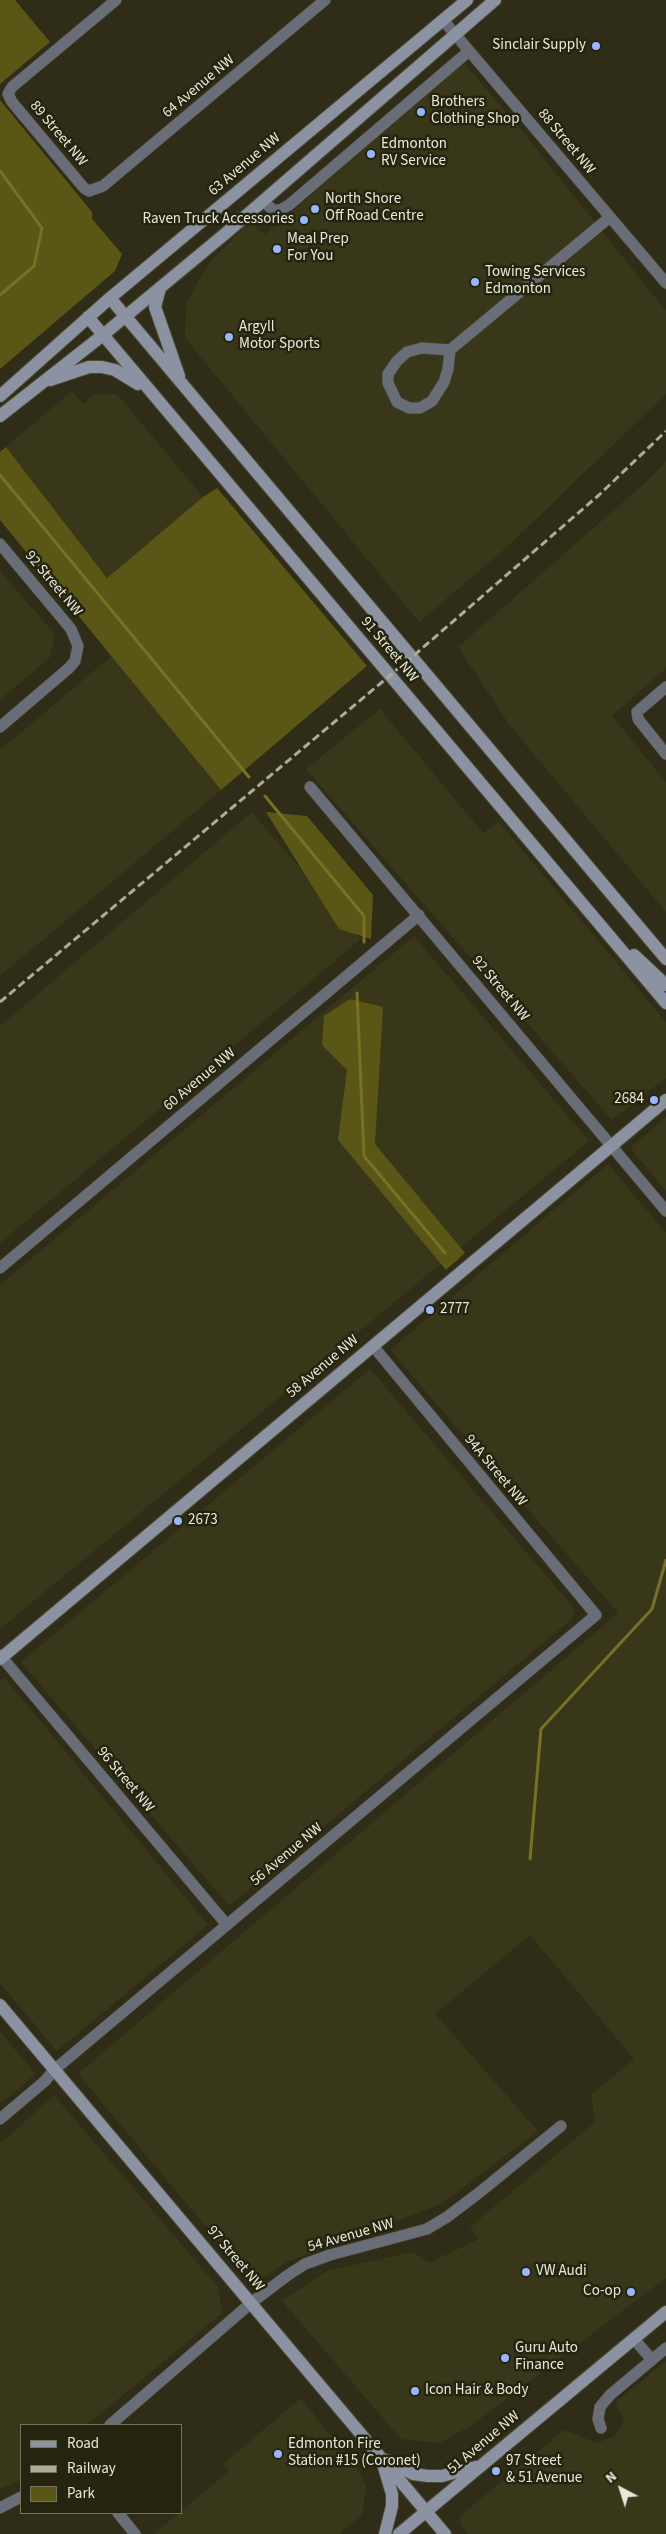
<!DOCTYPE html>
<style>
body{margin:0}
#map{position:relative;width:666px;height:2534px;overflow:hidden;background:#2f2d17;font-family:"Source Sans 3",sans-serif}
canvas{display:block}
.legend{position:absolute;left:20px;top:2424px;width:162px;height:90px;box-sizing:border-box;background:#25240e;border:1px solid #737360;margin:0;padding:6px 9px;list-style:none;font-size:15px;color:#e9e9db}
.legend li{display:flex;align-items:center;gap:10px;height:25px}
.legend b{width:25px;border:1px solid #737360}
.north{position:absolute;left:596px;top:2464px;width:50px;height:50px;-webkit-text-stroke:4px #25240e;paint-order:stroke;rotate:320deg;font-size:14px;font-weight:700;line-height:20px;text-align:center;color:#e9e9db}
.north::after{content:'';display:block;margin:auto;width:18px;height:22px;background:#e9e9db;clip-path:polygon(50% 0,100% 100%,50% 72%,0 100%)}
</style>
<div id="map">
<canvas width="666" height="2534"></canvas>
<ul class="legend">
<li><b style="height:6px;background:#8b92a1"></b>Road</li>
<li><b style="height:6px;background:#acac9b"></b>Railway</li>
<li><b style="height:14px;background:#5a5615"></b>Park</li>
</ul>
<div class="north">N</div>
</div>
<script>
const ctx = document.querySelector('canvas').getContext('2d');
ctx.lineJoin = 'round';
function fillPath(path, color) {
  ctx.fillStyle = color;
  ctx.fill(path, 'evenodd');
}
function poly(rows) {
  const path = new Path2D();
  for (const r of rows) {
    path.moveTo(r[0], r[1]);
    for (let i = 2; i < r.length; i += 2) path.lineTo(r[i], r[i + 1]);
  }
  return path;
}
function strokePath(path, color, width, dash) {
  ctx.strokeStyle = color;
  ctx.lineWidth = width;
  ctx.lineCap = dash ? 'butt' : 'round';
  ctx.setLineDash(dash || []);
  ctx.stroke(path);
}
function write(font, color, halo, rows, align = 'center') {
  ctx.font = font + ' "Source Sans 3",sans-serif';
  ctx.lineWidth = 5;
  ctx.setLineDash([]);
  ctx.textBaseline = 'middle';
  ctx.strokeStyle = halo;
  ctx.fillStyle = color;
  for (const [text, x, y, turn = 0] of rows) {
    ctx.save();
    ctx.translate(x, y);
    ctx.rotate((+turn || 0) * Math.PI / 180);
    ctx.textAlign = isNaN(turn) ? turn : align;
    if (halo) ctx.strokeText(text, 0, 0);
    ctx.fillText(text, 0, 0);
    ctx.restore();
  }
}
fillPath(poly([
 [464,63,523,132,666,311,666,394,508,546,419,622,185,338,186,303,209,263,250,221,265,235],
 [72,391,83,404,93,395,117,394,203,497,107,578,6,447],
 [666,461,666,668,612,716,666,782,666,912,511,727,458,647,646,482],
 [0,571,55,634,50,657,0,700],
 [113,655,221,790,0,976,0,750],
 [380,709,483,833,499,822,666,1022,666,1078,612,1120,306,769],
 [252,812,361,939,0,1243,0,1026],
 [414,936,589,1141,0,1629,0,1285],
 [666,1117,666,1191,630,1148],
 [608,1164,666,1233,666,2278,469,2427,439,2443,401,2439,282,2301,327,2271,413,2252,429,2263,479,2239,470,2227,595,2122,591,2095,634,2059,530,1935,435,2014,538,2131,441,2204,287,2262,254,2284,78,2074,618,1613,390,1350],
 [370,1369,574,1608,573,1618,229,1906,21,1662],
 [4,1677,208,1925,57,2051,0,1983,0,1680],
 [0,2032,36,2074,0,2104],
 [54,2095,218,2287,222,2313,87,2425,21,2425,21,2480,0,2489,0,2144],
 [666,2361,666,2534,468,2534,460,2524,460,2516,564,2430,597,2443,615,2436,624,2421,616,2402],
 [301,2398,359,2472,366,2486,363,2513,340,2534,154,2534,229,2471,223,2464]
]), '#39371a');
fillPath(poly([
 [0,0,15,0,50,42,0,84],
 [0,100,92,212,92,219,122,254,115,271,0,369],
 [6,447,107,578,203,497,217,488,367,666,221,790,0,520,0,452],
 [266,812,307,816,373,895,371,939,339,929],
 [350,999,383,1007,375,1144,465,1253,446,1270,338,1140,347,1070,322,1045,324,1016]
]), '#5a5615');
strokePath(poly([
 [0,171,42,228,34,266,0,295],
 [0,475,249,777],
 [265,796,364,916,364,942],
 [357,993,364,1156,445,1253],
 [530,1859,541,1729,652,1609,666,1560]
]), '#777123', 3);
const street = poly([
 [116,0,12,87,8,94,12,102,84,188,89,191,103,186,325,0],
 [443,20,666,283],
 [263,201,273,210,280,210,289,205,469,51],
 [450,350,422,348,407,352,397,361,388,374,388,383,397,402,409,408,420,408,432,401,444,382,448,369,450,350,610,217],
 [0,544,71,629,78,646,75,661,69,668,0,727],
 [666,687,637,712,638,719,666,754],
 [310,787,666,1211],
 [0,1268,419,915],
 [0,1655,227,1925],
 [0,2119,45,2081,54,2070,596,1615,373,1346],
 [634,2339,652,2360],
 [110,2425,251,2303,288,2275,305,2264,330,2255,427,2229,447,2217,480,2192,561,2126],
 [601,2428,598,2419,600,2407,610,2395,666,2348],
 [0,2508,21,2497],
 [118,2513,135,2534]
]);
const secondary = poly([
 [160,288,155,307,179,376],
 [110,298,666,959],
 [88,317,666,1003],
 [50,380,89,367,102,367,115,370,138,384],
 [0,396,110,298,467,0],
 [0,416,103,335,226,233,495,0],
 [634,955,666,985],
 [0,1659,666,1100],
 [0,2005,445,2534],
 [386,2460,413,2474,428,2476,442,2476,476,2467],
 [383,2464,392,2494,392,2506,385,2534],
 [399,2534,666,2312]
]);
strokePath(street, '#4d4b36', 12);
strokePath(secondary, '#4d4b36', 14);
strokePath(street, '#696d77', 11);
strokePath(secondary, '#8b92a1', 12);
strokePath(poly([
 [0,1002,412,657,599,495,666,431]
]), '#acac9b', 3, [8, 4]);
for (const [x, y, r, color] of [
 [596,46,5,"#98b6fd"],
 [421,112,5,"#98b6fd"],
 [371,154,5,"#98b6fd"],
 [315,209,5,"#98b6fd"],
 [304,220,5,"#98b6fd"],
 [277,249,5,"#98b6fd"],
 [475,282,5,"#98b6fd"],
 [229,337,5,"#98b6fd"],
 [654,1100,5,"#98b6fd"],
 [430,1310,5,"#98b6fd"],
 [178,1521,5,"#98b6fd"],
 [526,2272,5,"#98b6fd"],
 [631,2292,5,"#98b6fd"],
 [505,2358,5,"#98b6fd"],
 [415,2391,5,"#98b6fd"],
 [278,2454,5,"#98b6fd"],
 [496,2471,5,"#98b6fd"]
]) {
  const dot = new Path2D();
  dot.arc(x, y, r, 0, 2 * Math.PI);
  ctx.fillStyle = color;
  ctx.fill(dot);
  strokePath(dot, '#25240e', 2);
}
write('15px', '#e9e9db', '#25240e', [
 ["Sinclair Supply",586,46,"right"],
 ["Brothers",431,103],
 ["Clothing Shop",431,120],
 ["Edmonton",381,145],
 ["RV Service",381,162],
 ["North Shore",325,200],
 ["Off Road Centre",325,217],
 ["Raven Truck Accessories",294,220,"right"],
 ["Meal Prep",287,240],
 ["For You",287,257],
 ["Towing Services",485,273],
 ["Edmonton",485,290],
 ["Argyll",239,328],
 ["Motor Sports",239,345],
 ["2684",644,1100,"right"],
 ["2777",440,1310],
 ["2673",188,1521],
 ["VW Audi",536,2272],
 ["Co-op",621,2292,"right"],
 ["Guru Auto",515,2349],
 ["Finance",515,2366],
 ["Icon Hair & Body",425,2391],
 ["Edmonton Fire",288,2445],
 ["Station #15 (Coronet)",288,2462],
 ["97 Street",506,2462],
 ["& 51 Avenue",506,2479]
], 'left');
write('15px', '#e9e9db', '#25240e', [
 ["64 Avenue NW",199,87,-40],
 ["89 Street NW",58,134,50],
 ["88 Street NW",566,142,50],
 ["63 Avenue NW",245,165,-40],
 ["92 Street NW",53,584,50],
 ["91 Street NW",389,650,50],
 ["92 Street NW",500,989,50],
 ["60 Avenue NW",200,1080,-40],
 ["58 Avenue NW",323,1367,-40],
 ["94A Street NW",495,1471,50],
 ["96 Street NW",125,1780,50],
 ["56 Avenue NW",287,1855,-40],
 ["54 Avenue NW",351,2236,-16],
 ["97 Street NW",235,2259,50],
 ["51 Avenue NW",484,2443,-40]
]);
</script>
